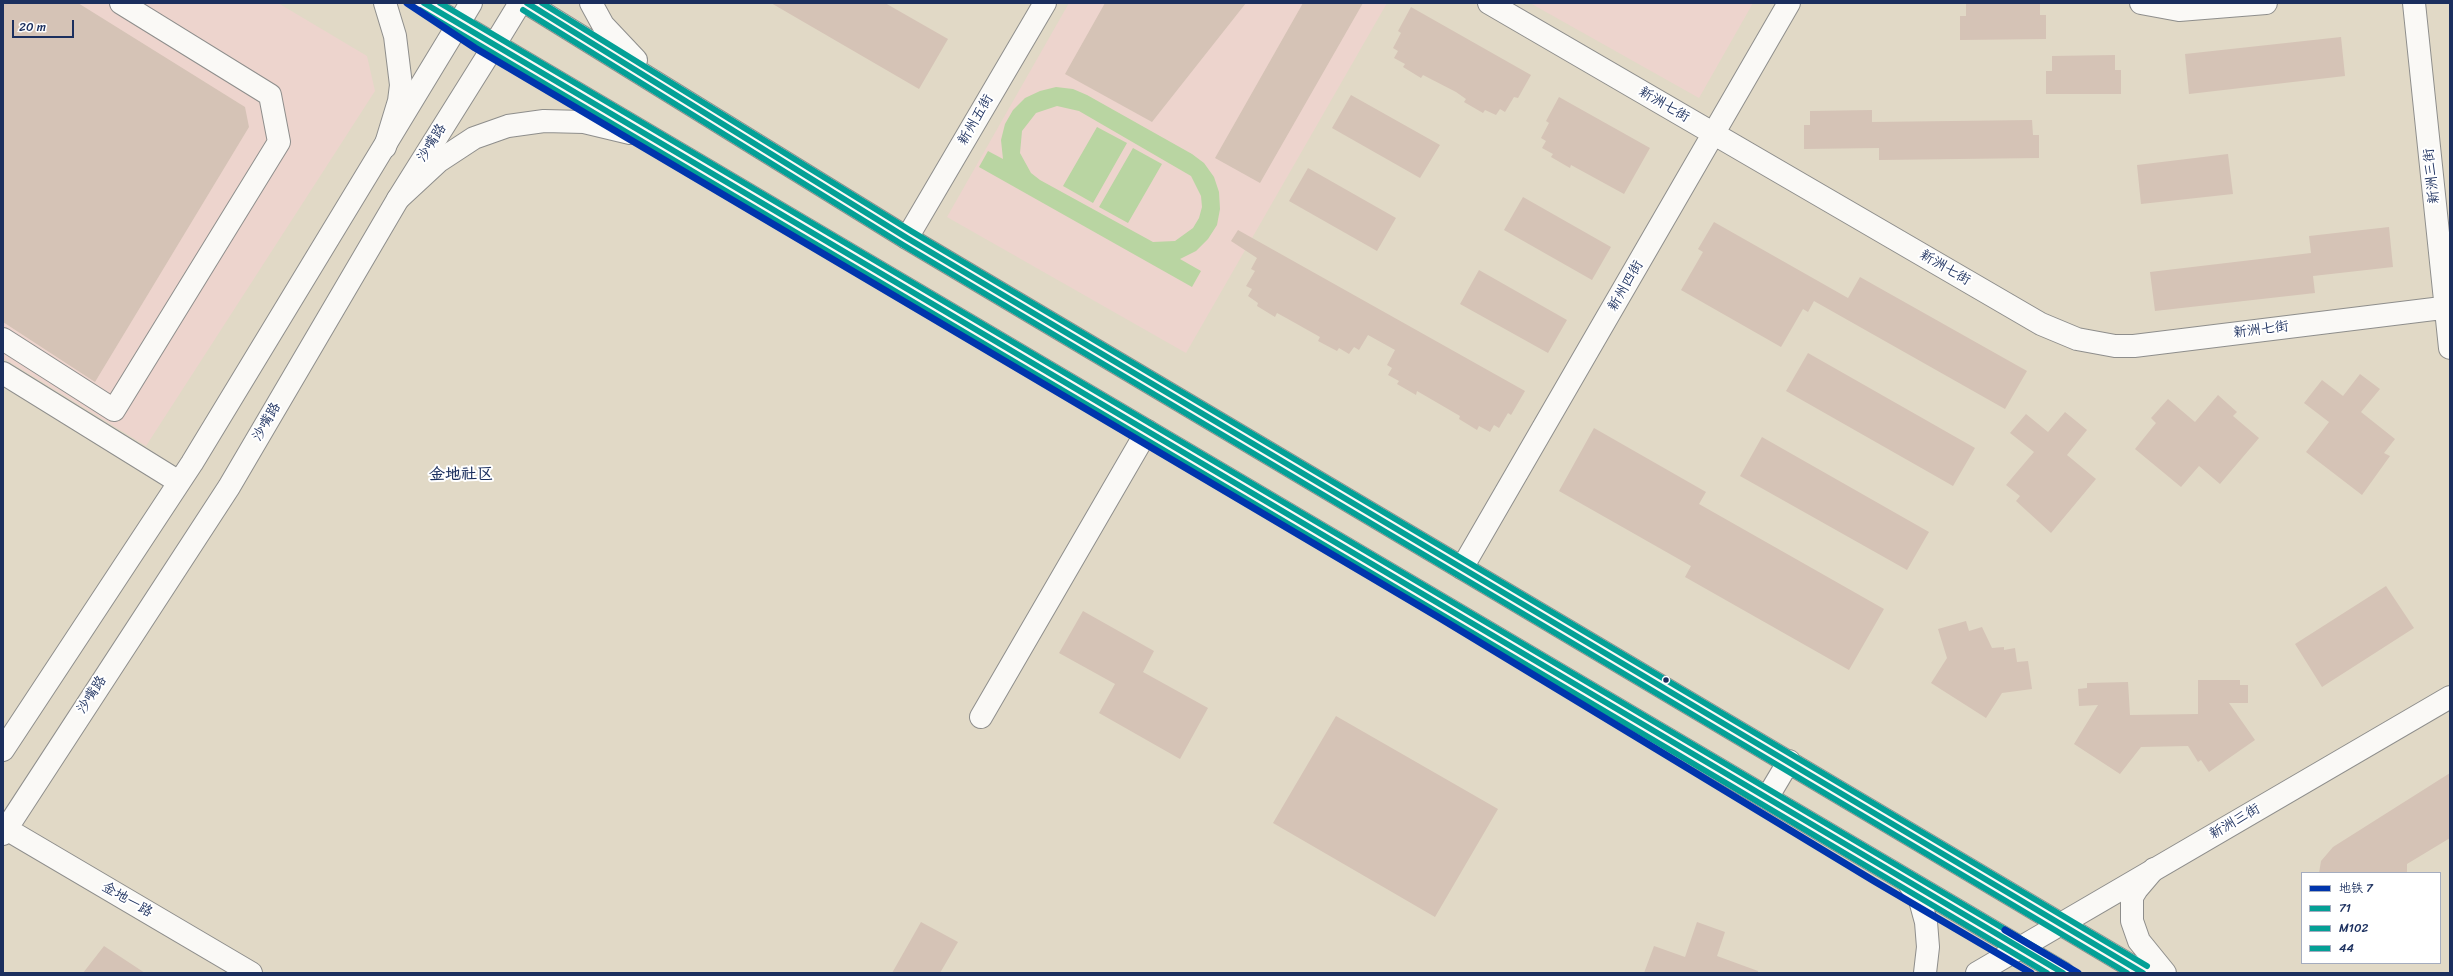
<!DOCTYPE html>
<meta charset="utf-8">
<style>
body{margin:0}
#map{position:relative;width:2453px;height:976px;overflow:hidden;background:#e1d9c6;font-family:Sriracha,"LXGW WenKai TC",sans-serif}
canvas{display:block}
.frame{position:absolute;inset:0;border:4px solid #1b2f5e;pointer-events:none}
.legend{position:absolute;left:2301px;top:872px;width:140px;height:92px;box-sizing:border-box;background:#fff;border:1px solid #a4acbf;margin:0;padding:5px 7px;list-style:none;font-size:12px;color:#1b2f5e}
.legend li{display:flex;align-items:center;gap:8px;height:20px}
.legend b{width:20px;border:1px solid #a4acbf}
.scale{position:absolute;left:12px;top:20px;width:62px;height:18px;box-sizing:border-box;border:2px solid #1b2f5e;border-top:0;padding-left:5px;font-size:12px;line-height:14px;white-space:nowrap;color:#1b2f5e;-webkit-text-stroke:3px #fff;paint-order:stroke}
</style>
<div id="map">
<canvas width="2453" height="976"></canvas>
<div class="frame"></div>
<ul class="legend">
<li><b style="height:5px;background:#0035ad"></b>地铁 7</li>
<li><b style="height:5px;background:#04a096"></b>71</li>
<li><b style="height:5px;background:#04a096"></b>M102</li>
<li><b style="height:5px;background:#04a096"></b>44</li>
</ul>
<div class="scale">20 m</div>
</div>
<script>
const ctx = document.querySelector('canvas').getContext('2d');
ctx.lineJoin = 'round';
function fillPath(path, color) {
  ctx.fillStyle = color;
  ctx.fill(path, 'evenodd');
}
function poly(rows) {
  const path = new Path2D();
  for (const r of rows) {
    path.moveTo(r[0], r[1]);
    for (let i = 2; i < r.length; i += 2) path.lineTo(r[i], r[i + 1]);
  }
  return path;
}
function strokePath(path, color, width, dash) {
  ctx.strokeStyle = color;
  ctx.lineWidth = width;
  ctx.lineCap = dash ? 'butt' : 'round';
  ctx.setLineDash(dash || []);
  ctx.stroke(path);
}
function write(font, color, halo, rows, align = 'center') {
  ctx.font = font + ' Sriracha,"LXGW WenKai TC",sans-serif';
  ctx.lineWidth = 4;
  ctx.setLineDash([]);
  ctx.textBaseline = 'middle';
  ctx.strokeStyle = halo;
  ctx.fillStyle = color;
  for (const [text, x, y, turn = 0] of rows) {
    ctx.save();
    ctx.translate(x, y);
    ctx.rotate((+turn || 0) * Math.PI / 180);
    ctx.textAlign = isNaN(turn) ? turn : align;
    if (halo) ctx.strokeText(text, 0, 0);
    ctx.fillText(text, 0, 0);
    ctx.restore();
  }
}
fillPath(poly([
 [3,3,278,3,367,56,375,91,146,446,3,358],
 [1069,3,1387,3,1186,353,947,217],
 [1530,3,1753,3,1699,98]
]), '#edd4cd');
fillPath(poly([
 [1056,87,1073,89,1087,95,1192,154,1204,163,1214,177,1219,192,1220,209,1217,225,1208,239,1196,251,1180,259,1201,271,1192,287,979,167,988,151,1003,159,1001,140,1005,124,1013,110,1025,98,1040,91],
 [1057,106,1079,111,1191,176,1201,196,1202,207,1199,218,1193,228,1175,241,1153,242,1040,180,1031,173,1020,153,1022,131,1036,113],
 [1097,127,1127,143,1093,203,1063,186],
 [1133,148,1162,164,1128,223,1099,207]
]), '#b9d5a2');
fillPath(poly([
 [3,3,78,3,245,107,249,127,95,382,3,322],
 [771,3,885,3,948,39,919,89],
 [1105,3,1246,3,1152,122,1065,74],
 [1303,3,1363,3,1260,183,1215,158],
 [1966,3,2040,3,2040,15,2046,15,2046,39,1960,40,1960,16,1966,16],
 [1411,7,1531,75,1518,98,1514,97,1505,112,1500,109,1496,115,1485,110,1483,113,1464,102,1466,99,1456,92,1423,75,1421,78,1403,67,1405,64,1394,58,1398,51,1393,48,1401,33,1398,31],
 [2341,37,2345,76,2189,94,2185,54],
 [2115,55,2115,70,2121,70,2121,94,2046,94,2046,71,2052,71,2052,56],
 [1351,95,1440,145,1420,178,1332,128],
 [1559,97,1650,148,1624,194,1571,165,1570,168,1551,157,1553,154,1542,148,1546,141,1541,138,1549,123,1546,121],
 [1872,110,1872,122,2032,120,2033,135,2039,135,2039,158,1879,160,1879,148,1804,149,1804,125,1810,125,1810,111],
 [2228,154,2233,194,2141,204,2137,165],
 [1308,168,1396,218,1377,251,1289,201],
 [1523,197,1611,247,1592,280,1504,230],
 [1714,222,1848,298,1860,277,2027,371,2005,409,1814,301,1808,312,1803,309,1781,347,1681,290,1703,252,1698,249],
 [2389,227,2393,267,2313,276,2315,293,2155,311,2150,272,2311,253,2309,236],
 [1238,230,1525,391,1511,415,1508,413,1499,428,1494,425,1490,432,1479,426,1477,430,1459,419,1460,416,1417,391,1416,395,1397,384,1399,381,1388,375,1392,368,1387,365,1395,350,1368,335,1359,350,1354,347,1349,354,1339,348,1337,351,1318,341,1320,337,1288,319,1277,313,1275,317,1257,306,1258,303,1248,296,1252,289,1246,286,1255,271,1251,269,1257,258,1231,241],
 [1479,270,1567,320,1548,353,1460,304],
 [1808,353,1975,448,1953,486,1786,391],
 [2360,374,2380,389,2361,412,2395,439,2384,453,2390,456,2362,495,2306,452,2329,422,2304,403,2322,380,2343,396],
 [2218,395,2237,412,2233,416,2259,438,2220,484,2199,466,2181,487,2135,449,2156,423,2151,418,2168,399,2195,422],
 [2065,412,2087,430,2067,455,2096,479,2051,533,2016,501,2020,496,2006,485,2034,452,2010,433,2026,414,2048,432],
 [1594,428,1706,492,1699,504,1884,609,1849,670,1685,577,1691,566,1559,491],
 [1762,437,1929,532,1907,570,1740,476],
 [2386,586,2414,628,2322,687,2295,644],
 [1083,611,1154,651,1143,672,1208,708,1180,759,1099,713,1115,684,1059,653],
 [1966,621,1969,631,1982,627,1992,648,2004,647,2004,650,2015,648,2017,662,2028,661,2032,689,2002,693,1986,718,1931,683,1947,658,1938,629],
 [2198,680,2240,680,2240,685,2248,685,2248,703,2229,703,2255,740,2209,772,2201,760,2198,762,2188,746,2141,747,2120,774,2074,744,2098,705,2079,706,2078,689,2087,688,2087,683,2128,682,2130,715,2198,714],
 [1336,716,1498,809,1435,917,1273,823],
 [2450,773,2450,838,2407,864,2407,873,2319,873,2321,861,2333,847],
 [921,922,958,942,940,973,892,973],
 [1697,922,1725,932,1717,956,1758,971,1758,973,1644,973,1654,946,1685,957],
 [104,946,145,973,83,973]
]), '#d5c3b6');
const minor = poly([
 [1489,3,2041,324,2077,339,2115,346,2134,346,2450,307],
 [2141,3,2179,10,2266,3],
 [2414,3,2450,348],
 [907,238,1045,3],
 [3,339,114,410,279,142,270,95,121,3],
 [3,373,179,482],
 [1462,568,1789,3],
 [981,717,1147,431],
 [3,750,192,463,459,23],
 [3,827,251,973],
 [3,834,229,487,398,199,495,44],
 [1977,973,2450,697]
]);
const major = poly([
 [385,3,395,36,401,85,399,101,385,147],
 [424,3,2063,973],
 [527,3,907,238,2143,973],
 [591,3,603,25,636,60],
 [459,23,471,3],
 [495,44,520,3],
 [398,199,439,161,474,138,508,126,544,121,584,122,630,133],
 [1767,798,1789,761],
 [2154,869,2137,889,2132,897,2132,921,2139,941,2165,973],
 [1908,882,1920,900,1926,922,1928,947,1925,973]
]);
strokePath(minor, '#8e8e8c', 24);
strokePath(major, '#8e8e8c', 24);
strokePath(minor, '#faf9f6', 22);
strokePath(major, '#faf9f6', 22);
strokePath(poly([
 [424,3,2063,973],
 [527,3,907,238,2143,973]
]), '#04a096', 6);
strokePath(poly([
 [420,10,2047,973],
 [523,10,903,245,2127,973]
]), '#04a096', 6);
strokePath(poly([
 [440,3,2067,966],
 [542,3,911,231,2147,966]
]), '#04a096', 6);
strokePath(poly([
 [407,3,475,48,1438,617,1874,881,2031,973],
 [2005,930,2078,973]
]), '#0035ad', 7);
for (const [x, y, r, color] of [
 [1666,680,3.5,"#1b2f5e"]
]) {
  const dot = new Path2D();
  dot.arc(x, y, r, 0, 2 * Math.PI);
  ctx.fillStyle = color;
  ctx.fill(dot);
  strokePath(dot, '#fff', 1.5);
}
write('14px', '#1b2f5e', '#fff', [
 ["新洲七街",1664,105,30],
 ["新州五街",976,120,-60],
 ["沙嘴路",432,143,-58],
 ["新洲三街",2432,176,-96],
 ["新洲七街",1945,268,30],
 ["新州四街",1626,286,-60],
 ["新洲七街",2261,330,-7],
 ["沙嘴路",267,422,-60],
 ["沙嘴路",92,695,-57],
 ["新洲三街",2235,822,-30],
 ["金地一路",127,900,30]
]);
write('bold 16px', '#1b2f5e', '#fff', [
 ["金地社区",461,475]
]);
</script>
